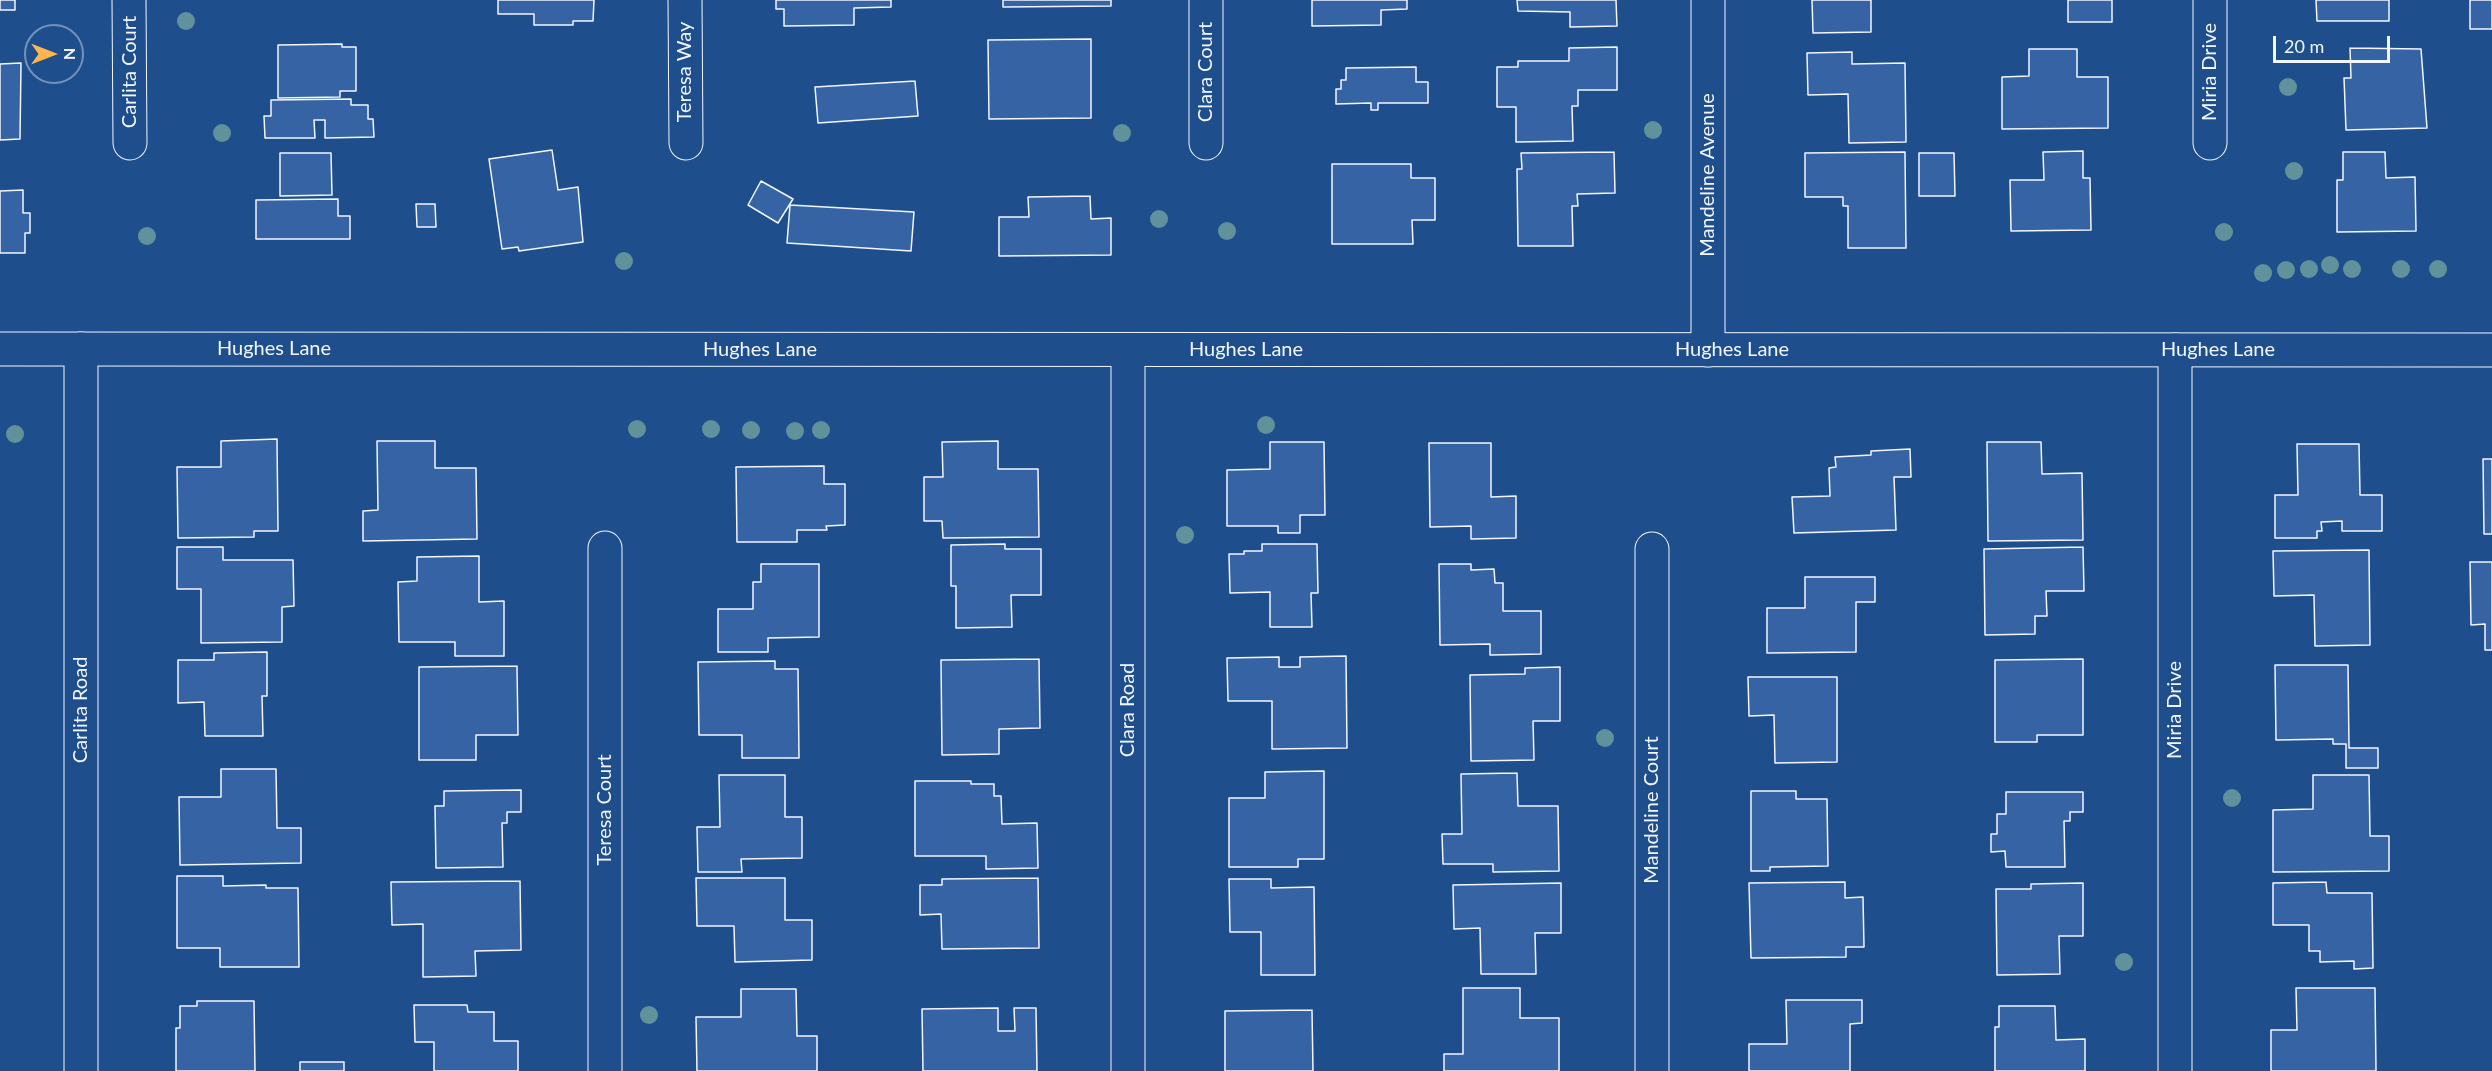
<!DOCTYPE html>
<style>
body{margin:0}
#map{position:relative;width:2492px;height:1071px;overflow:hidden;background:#1f4e8c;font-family:Lato,sans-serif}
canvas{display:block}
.north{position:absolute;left:24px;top:24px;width:60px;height:60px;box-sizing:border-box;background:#1f4e8c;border:2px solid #7391ba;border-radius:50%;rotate:90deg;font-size:16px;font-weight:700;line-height:24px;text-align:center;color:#f2f6ff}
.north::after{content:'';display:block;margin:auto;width:21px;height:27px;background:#ffb74d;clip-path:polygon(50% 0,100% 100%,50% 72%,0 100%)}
.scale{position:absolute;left:2273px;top:36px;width:117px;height:27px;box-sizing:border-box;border:3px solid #f2f6ff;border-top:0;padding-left:8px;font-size:18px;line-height:21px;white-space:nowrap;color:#f2f6ff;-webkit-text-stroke:4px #1f4e8c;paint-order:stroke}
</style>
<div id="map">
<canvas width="2492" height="1071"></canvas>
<div class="north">N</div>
<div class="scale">20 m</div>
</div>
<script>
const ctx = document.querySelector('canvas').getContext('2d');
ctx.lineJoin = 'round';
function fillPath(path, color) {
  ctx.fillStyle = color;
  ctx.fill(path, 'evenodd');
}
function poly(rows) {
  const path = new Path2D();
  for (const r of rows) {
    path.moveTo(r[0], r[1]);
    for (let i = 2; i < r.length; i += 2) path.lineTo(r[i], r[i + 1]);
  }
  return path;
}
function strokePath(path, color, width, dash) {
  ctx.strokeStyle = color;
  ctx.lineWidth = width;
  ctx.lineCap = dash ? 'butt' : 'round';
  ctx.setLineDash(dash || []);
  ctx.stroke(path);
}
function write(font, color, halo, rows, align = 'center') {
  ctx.font = font + ' Lato,sans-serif';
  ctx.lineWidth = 4.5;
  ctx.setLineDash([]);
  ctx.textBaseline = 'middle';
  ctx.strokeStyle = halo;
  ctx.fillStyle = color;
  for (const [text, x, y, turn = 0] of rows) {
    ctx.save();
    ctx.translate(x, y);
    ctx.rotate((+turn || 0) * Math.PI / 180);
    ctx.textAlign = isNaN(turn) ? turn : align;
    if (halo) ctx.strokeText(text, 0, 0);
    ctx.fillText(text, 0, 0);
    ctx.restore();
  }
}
const building = poly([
 [0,0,15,0,15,10,0,10,0,0],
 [498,0,594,0,593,21,573,21,573,25,534,25,534,14,498,14,498,0],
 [776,0,891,0,891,7,854,8,854,25,784,26,784,9,776,9,776,0],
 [1003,0,1111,0,1111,6,1003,7,1003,0],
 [1312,0,1407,0,1407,9,1381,10,1381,25,1312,26,1312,0],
 [1517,0,1616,0,1617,26,1570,27,1570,12,1518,11,1517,0],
 [1812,0,1871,0,1871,32,1813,33,1812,0],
 [2068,0,2112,0,2112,22,2068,22,2068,0],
 [2316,0,2389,0,2389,21,2317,21,2316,0],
 [2470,0,2492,0,2492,29,2470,29,2470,0],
 [1091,39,1091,118,989,119,988,40,1091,39],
 [342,44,342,47,356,47,356,91,340,91,340,97,278,98,278,45,342,44],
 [1617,47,1617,90,1578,90,1578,106,1572,106,1573,141,1516,142,1516,107,1497,107,1497,67,1518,67,1518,61,1569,61,1569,48,1617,47],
 [2350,48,2421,49,2427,128,2346,130,2344,78,2351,78,2350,48],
 [2029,49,2077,49,2077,77,2108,77,2108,128,2002,129,2002,77,2029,76,2029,49],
 [1852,52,1852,64,1905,63,1906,142,1849,143,1848,94,1808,95,1807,53,1852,52],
 [21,63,20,139,0,140,0,64,21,63],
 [1416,67,1416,82,1428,82,1428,103,1378,103,1378,110,1371,110,1371,103,1336,104,1336,89,1341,89,1341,80,1346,80,1346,68,1416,67],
 [915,81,918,116,818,123,815,87,915,81],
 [351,99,351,105,368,105,368,119,373,119,374,137,325,138,325,120,314,120,315,138,265,138,264,116,271,116,271,100,351,99],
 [552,150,558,190,578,187,583,242,519,251,518,247,502,249,489,159,552,150],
 [2083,151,2083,178,2090,178,2091,230,2011,231,2010,180,2044,180,2043,152,2083,151],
 [1614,152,1615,193,1577,194,1578,206,1572,206,1573,246,1518,246,1517,169,1522,169,1521,153,1614,152],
 [1905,152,1906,248,1848,248,1848,206,1843,206,1843,197,1805,197,1805,153,1905,152],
 [2343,152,2385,152,2386,178,2415,177,2416,231,2337,232,2337,180,2343,180,2343,152],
 [280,153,331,153,332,195,280,196,280,153],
 [1919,153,1954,153,1955,196,1919,196,1919,153],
 [1332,164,1411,164,1411,178,1435,178,1435,220,1412,220,1413,244,1332,244,1332,164],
 [761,181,793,199,778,223,748,205,761,181],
 [23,190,23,213,30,213,30,233,25,233,25,253,0,253,0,191,23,190],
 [1090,196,1091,219,1111,218,1111,255,999,256,999,217,1029,217,1028,197,1090,196],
 [338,199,338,216,350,216,350,239,256,239,256,200,338,199],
 [416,204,435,204,436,227,417,227,416,204],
 [790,205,914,212,911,251,787,243,790,205],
 [277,439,278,531,254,531,254,537,178,538,177,467,221,467,221,441,277,439],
 [377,441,435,441,435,468,476,468,477,539,363,541,363,511,378,510,377,441],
 [998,441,998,469,1038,469,1039,537,943,538,942,521,924,521,924,477,943,477,942,442,998,441],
 [1270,442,1324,442,1325,515,1300,515,1300,533,1278,533,1278,526,1227,526,1227,470,1270,469,1270,442],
 [1987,442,2041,442,2042,474,2082,473,2083,540,1988,541,1987,442],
 [1429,443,1491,443,1491,497,1516,496,1516,538,1471,539,1471,526,1430,527,1429,443],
 [2297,444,2359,444,2360,495,2382,495,2382,531,2342,531,2342,521,2321,522,2322,531,2317,531,2317,538,2275,538,2275,495,2298,495,2297,444],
 [1910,449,1911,477,1894,477,1896,530,1794,533,1792,497,1830,496,1829,468,1836,467,1835,457,1871,455,1871,451,1910,449],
 [2483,459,2492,459,2492,534,2484,534,2483,459],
 [824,466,824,484,845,484,845,525,826,526,827,530,797,530,797,542,737,542,736,467,824,466],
 [1005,544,1005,549,1041,549,1041,595,1011,595,1012,627,956,628,956,586,951,586,951,545,1005,544],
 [1262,544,1317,544,1318,593,1311,593,1312,627,1270,627,1270,592,1230,593,1229,554,1244,554,1244,551,1262,551,1262,544],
 [177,547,223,547,223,560,293,560,294,606,282,607,282,642,201,643,201,589,177,589,177,547],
 [2083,547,2084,591,2046,591,2047,616,2035,616,2035,634,1985,635,1984,549,2083,547],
 [2369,550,2370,645,2315,646,2314,595,2274,596,2273,551,2369,550],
 [479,556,479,602,504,601,504,656,455,656,455,642,399,642,398,582,417,581,417,557,479,556],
 [2470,562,2492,562,2492,650,2485,650,2485,624,2471,625,2470,562],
 [761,564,819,564,819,637,768,638,768,652,718,652,718,609,753,609,753,582,761,582,761,564],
 [1439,564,1471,564,1471,570,1494,569,1495,583,1503,583,1503,611,1541,611,1541,654,1490,655,1490,644,1440,645,1439,564],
 [1805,577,1875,577,1875,602,1856,602,1856,652,1767,653,1767,608,1805,608,1805,577],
 [267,652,267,696,262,696,263,736,205,736,204,702,178,703,178,660,214,660,214,653,267,652],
 [1346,656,1347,748,1272,749,1272,701,1228,701,1227,658,1279,657,1279,667,1300,667,1300,657,1346,656],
 [1039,659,1040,728,999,729,999,754,942,755,941,660,1039,659],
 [2083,659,2083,735,2037,735,2037,742,1995,742,1995,660,2083,659],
 [775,661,775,669,798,669,799,758,742,758,742,735,699,735,698,662,775,661],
 [2275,665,2348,665,2349,748,2378,748,2378,768,2346,768,2346,744,2333,744,2333,739,2276,740,2275,665],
 [517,666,518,735,476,735,476,760,419,760,419,667,517,666],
 [1560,667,1560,721,1533,721,1534,760,1471,761,1470,675,1525,674,1525,668,1560,667],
 [1748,677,1837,677,1837,762,1775,763,1774,715,1749,716,1748,677],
 [221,769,276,769,277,828,301,828,301,863,180,865,179,797,221,797,221,769],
 [1324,771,1324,859,1298,859,1298,867,1229,867,1229,798,1265,798,1265,772,1324,771],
 [1517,773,1518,806,1558,806,1559,871,1493,872,1493,864,1443,864,1442,834,1462,834,1461,774,1517,773],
 [719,775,785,775,785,817,802,817,802,858,741,859,742,872,698,872,697,827,720,827,719,775],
 [2313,775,2369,775,2370,836,2389,836,2389,871,2273,872,2273,810,2313,809,2313,775],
 [915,781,971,781,971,784,994,784,994,796,1001,796,1002,824,1037,823,1038,868,986,869,986,856,915,856,915,781],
 [521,790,521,812,507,812,507,823,502,823,503,867,436,868,435,806,444,806,444,791,521,790],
 [1751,791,1796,791,1796,799,1827,799,1828,866,1770,867,1770,871,1751,871,1751,791],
 [2006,792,2083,792,2083,812,2070,812,2070,821,2064,821,2065,867,2006,867,2005,851,1991,852,1991,834,1997,834,1997,814,2006,814,2006,792],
 [177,876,223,876,223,886,266,885,266,888,298,888,299,967,220,967,220,948,177,948,177,876],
 [696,878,785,878,785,920,812,920,812,960,735,962,734,926,697,926,696,878],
 [1038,878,1039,948,942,949,941,914,920,915,920,885,942,885,942,879,1038,878],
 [1229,879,1271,879,1271,888,1314,887,1315,975,1261,975,1261,932,1230,932,1229,879],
 [520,881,521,950,475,951,476,976,423,977,423,924,392,925,391,882,520,881],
 [1845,882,1845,898,1863,897,1864,947,1846,947,1846,957,1751,958,1749,883,1845,882],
 [2326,882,2327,893,2372,893,2373,968,2354,969,2354,961,2320,962,2320,951,2309,951,2309,925,2273,925,2273,883,2326,882],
 [1561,883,1561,933,1535,933,1536,974,1481,974,1480,928,1454,929,1453,885,1561,883],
 [2083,883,2083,936,2059,936,2060,974,1997,975,1996,889,2031,889,2031,884,2083,883],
 [1463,988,1520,988,1520,1018,1559,1018,1559,1071,1444,1071,1444,1054,1463,1054,1463,988],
 [2296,988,2375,988,2376,1071,2271,1071,2271,1030,2297,1030,2296,988],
 [741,989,796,989,797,1036,817,1036,817,1071,697,1071,696,1017,741,1017,741,989],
 [1786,1000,1862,1000,1862,1023,1850,1024,1850,1071,1749,1071,1749,1044,1787,1044,1786,1000],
 [197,1001,254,1001,255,1071,176,1071,176,1028,180,1028,180,1006,197,1006,197,1001],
 [414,1005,467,1005,468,1012,494,1012,494,1041,518,1041,518,1071,434,1071,434,1042,415,1042,414,1005],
 [1999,1006,2055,1006,2056,1040,2085,1039,2085,1071,1995,1071,1995,1027,1999,1027,1999,1006],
 [998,1008,998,1031,1015,1031,1014,1008,1036,1008,1037,1071,923,1071,922,1009,998,1008],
 [1312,1010,1313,1071,1225,1071,1225,1011,1312,1010],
 [300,1062,344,1062,344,1071,300,1071,300,1062]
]);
fillPath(building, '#3563a3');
strokePath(building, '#f2f6ff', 1.5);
const street = poly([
 [129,0,130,143],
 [685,0,686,143],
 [1206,0,1206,143],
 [2210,0,2210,143],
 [81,349,81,1071],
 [1128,350,1128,1071],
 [1708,350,1708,0],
 [2175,350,2175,1071],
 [605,548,605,1071],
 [1652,1071,1652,549]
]);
const secondary = poly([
 [0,349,2492,350]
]);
strokePath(street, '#f2f6ff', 35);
strokePath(secondary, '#f2f6ff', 35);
strokePath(street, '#1f4e8c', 33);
strokePath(secondary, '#1f4e8c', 33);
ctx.fillStyle = '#61919a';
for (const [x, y] of [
 [186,21],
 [2288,87],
 [1653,130],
 [222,133],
 [1122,133],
 [2294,171],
 [1159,219],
 [1227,231],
 [2224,232],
 [147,236],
 [624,261],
 [2330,265],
 [2309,269],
 [2352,269],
 [2401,269],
 [2438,269],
 [2286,270],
 [2263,273],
 [1266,425],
 [637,429],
 [711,429],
 [751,430],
 [821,430],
 [795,431],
 [15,434],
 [1185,535],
 [1605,738],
 [2232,798],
 [2124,962],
 [649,1015]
]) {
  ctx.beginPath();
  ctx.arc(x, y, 9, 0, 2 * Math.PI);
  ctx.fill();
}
write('20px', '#f2f6ff', '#1f4e8c', [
 ["Carlita Court",130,72,-90],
 ["Teresa Way",685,72,-90],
 ["Clara Court",1206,72,-90],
 ["Miria Drive",2210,72,-90],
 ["Mandeline Avenue",1708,175,-90],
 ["Hughes Lane",274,349],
 ["Hughes Lane",760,350],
 ["Hughes Lane",1246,350],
 ["Hughes Lane",1732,350],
 ["Hughes Lane",2218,350],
 ["Carlita Road",81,710,-90],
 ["Clara Road",1128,710,-90],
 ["Miria Drive",2175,710,-90],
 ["Teresa Court",605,810,-90],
 ["Mandeline Court",1652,810,-90]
]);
</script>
